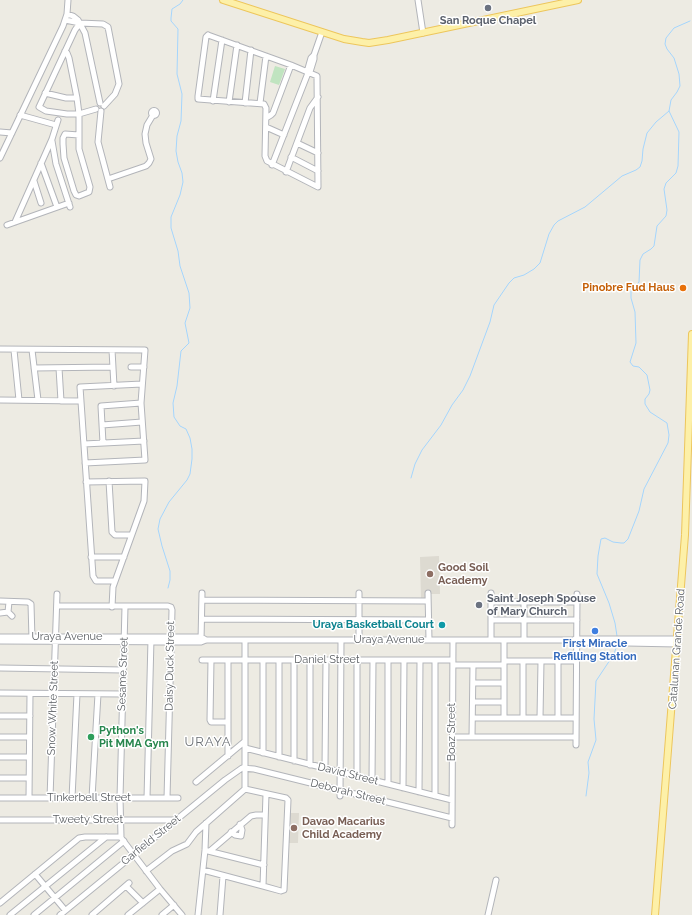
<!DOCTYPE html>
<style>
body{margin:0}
canvas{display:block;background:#edebe3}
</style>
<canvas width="692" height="915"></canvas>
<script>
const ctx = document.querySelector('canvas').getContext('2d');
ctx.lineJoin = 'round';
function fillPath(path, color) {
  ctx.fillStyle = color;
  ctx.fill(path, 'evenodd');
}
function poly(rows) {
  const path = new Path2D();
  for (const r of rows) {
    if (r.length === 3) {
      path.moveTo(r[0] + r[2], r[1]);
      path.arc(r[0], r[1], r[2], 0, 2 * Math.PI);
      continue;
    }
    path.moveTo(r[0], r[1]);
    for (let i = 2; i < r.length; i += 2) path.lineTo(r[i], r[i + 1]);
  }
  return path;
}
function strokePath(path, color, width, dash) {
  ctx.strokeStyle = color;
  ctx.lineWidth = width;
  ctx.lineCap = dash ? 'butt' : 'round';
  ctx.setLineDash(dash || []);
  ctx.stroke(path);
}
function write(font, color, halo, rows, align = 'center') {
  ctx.font = font + ' Raleway,sans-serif';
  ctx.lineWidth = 3;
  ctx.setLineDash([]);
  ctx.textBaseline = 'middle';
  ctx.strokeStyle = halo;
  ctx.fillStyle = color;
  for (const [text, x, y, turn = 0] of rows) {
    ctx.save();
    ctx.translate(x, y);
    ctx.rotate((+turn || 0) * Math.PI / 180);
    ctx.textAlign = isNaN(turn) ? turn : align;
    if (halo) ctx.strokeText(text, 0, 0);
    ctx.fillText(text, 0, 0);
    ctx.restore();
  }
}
fillPath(poly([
 [439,556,440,594,427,594,427,599,421,599,420,557],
 [290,813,299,813,298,843,289,843]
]), '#dddad1');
fillPath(poly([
 [275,66,285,69,279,85,270,82]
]), '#c0e4c0');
strokePath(poly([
 [411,478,415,464,422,450,441,425,452,405,463,390,470,376,490,322,494,305,509,283,514,278,524,275,534,269,540,263,549,234,554,225,558,221,585,207,622,176,636,170,640,167,642,161,643,149,647,133,656,122,669,111],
 [168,588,170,580,170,571,162,546,158,529,160,519,169,502,187,480,190,474,192,459,192,449,190,438,186,429,180,426,174,417,173,403,177,386,181,351,189,343,185,323,190,308,189,293,180,266,178,251,171,228,171,217,180,195,183,182,182,173,178,162,176,151,177,136,181,121,182,94,177,74,178,29,171,21,171,18,172,9,180,4,183,0],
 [617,636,615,623,609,603,597,574,598,556,601,539,605,538,613,542,621,543,624,543,628,539,639,511,644,489,668,443,669,435,667,423,650,412,645,404,645,399,649,394,650,390,647,375,639,367,633,366,630,362,636,343,635,312,631,298,631,291,639,282,640,260,643,254,651,249,654,246,657,226,666,216,667,210,664,189,666,183,676,173,678,166,679,132,669,111,671,100,677,92,680,86,679,74,674,58,667,49,665,44,666,38,674,28,690,21],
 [586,796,589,773,588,762,596,740,594,719,596,681,614,654,617,645]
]), '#a4d5fd', 1);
const minor = poly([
 [418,0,423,33],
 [67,14,73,16,78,20,85,33,100,103],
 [65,20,80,23,103,24,108,27,119,84,115,94,104,106],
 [80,23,75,30,39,107,46,111,67,114,79,114,96,109],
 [208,35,291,65,317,76,318,187,267,161,265,156,266,108,264,104,198,99,198,96,206,37,208,35],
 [65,51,67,53,69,58,77,98,79,114,79,149,90,187,89,192,79,196,76,195,74,191,64,158,63,144,63,138,65,134,79,135],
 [307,72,311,58,314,55,322,32],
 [45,93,66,98,77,98],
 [213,101,222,40],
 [229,102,237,45],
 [245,103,251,50],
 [260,103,266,56],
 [154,113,2.5],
 [101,111,98,142,110,187],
 [20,115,56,125],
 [266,118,271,115,273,113,291,65],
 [266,127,284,135],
 [0,132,12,133],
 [52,141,56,164,70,207],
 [297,143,318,153],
 [291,157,318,171],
 [0,158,63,26,67,14,68,0],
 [41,163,57,207],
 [272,165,308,73,310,72,314,59,314,55],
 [286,172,310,108,318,97],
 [108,179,146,166,149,163,151,159,146,143,145,134,147,125,153,115],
 [34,181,41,203],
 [15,222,52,139,58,120],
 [7,225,69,203],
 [0,349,145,350,141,403,145,460,85,463],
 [14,350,19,400],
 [32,350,38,400],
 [112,350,114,386],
 [131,367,144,367],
 [34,368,113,367],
 [59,368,61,401],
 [0,400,81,401],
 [102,425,142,422],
 [103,443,101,406,141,403],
 [84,444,144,441],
 [109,481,112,532,115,535,131,535],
 [86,482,145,481,144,501,113,587,112,607],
 [91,557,124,557],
 [115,581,96,581,93,576,80,387,142,384],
 [359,593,359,640],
 [428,593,429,640],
 [491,593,491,640],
 [202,600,428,601],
 [0,601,28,602,31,604,32,639],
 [491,602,577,602],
 [57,606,168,606,171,607,172,610,167,798],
 [8,612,12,616],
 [0,613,8,612,9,602],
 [202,619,429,620],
 [491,620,577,620],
 [0,637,201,637,206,640],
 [575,639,678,639],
 [245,640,245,789],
 [504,640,504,718],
 [524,640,524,602],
 [0,641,201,642,206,640,573,640,577,642,677,644],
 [201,641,202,593],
 [202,660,453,660],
 [211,660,210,720,211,722,228,722],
 [310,660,310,765],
 [504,661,576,661],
 [453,665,504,665],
 [0,668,123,670],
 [473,683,504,683],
 [0,693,123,694],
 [473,702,504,702],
 [0,716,30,716],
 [473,718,576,718],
 [523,718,523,661],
 [540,718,541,661],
 [558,718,558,661],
 [0,737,29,737],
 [452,737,576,737],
 [472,737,473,665],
 [576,745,577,594],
 [245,748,452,800],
 [263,753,263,660],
 [228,756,228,660],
 [0,757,29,757],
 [279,757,279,660],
 [294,761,294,660],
 [325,768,326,660],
 [357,776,357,660],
 [0,778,29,778],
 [372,780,373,660],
 [196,782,244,742],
 [388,784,388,660],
 [403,788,404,660],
 [419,792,420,660],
 [340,796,341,640],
 [435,796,435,660],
 [0,798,178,798],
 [29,798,30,694],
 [50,798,57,594],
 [72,798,77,694],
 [92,798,98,694],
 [147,798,151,639],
 [0,820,176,820],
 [452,825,453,640],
 [231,832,235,835,241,836,242,830,240,824],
 [121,837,120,798,125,607],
 [122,839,160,889,182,915],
 [208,851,264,865],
 [210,851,251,816,256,815,265,815],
 [203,870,263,886,281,891,284,890,288,800,286,798,245,789],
 [146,871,172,851,187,844,196,832,245,789],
 [35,874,65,910],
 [126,886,143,903],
 [263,886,266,794],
 [0,903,79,838,85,837,121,837],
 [10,915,106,837],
 [34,915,124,841],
 [60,915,225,780,242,768,254,769,452,818],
 [92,915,129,883],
 [128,915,160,889],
 [162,915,174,905],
 [198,915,205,850,206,823],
 [220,915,223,876],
 [488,915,496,880]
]);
const major = poly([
 [223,0,344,39,362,42,369,43,388,40,578,0],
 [655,915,685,535,692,334]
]);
strokePath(minor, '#b3b5ba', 7);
strokePath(major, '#edc65c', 8);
strokePath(minor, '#fff', 5);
strokePath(major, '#fdf0a8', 6);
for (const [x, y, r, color] of [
 [488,8,4,"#6b7280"],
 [683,288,4,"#e8710a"],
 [430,574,4,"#8d6e63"],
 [479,605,4,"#6b7280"],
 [442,625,4,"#0f9aa8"],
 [595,631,4,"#3f7fe0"],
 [91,737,4,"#2e9e5b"],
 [294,828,4,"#8d6e63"]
]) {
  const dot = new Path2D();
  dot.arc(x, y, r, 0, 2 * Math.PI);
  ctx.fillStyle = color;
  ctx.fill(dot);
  strokePath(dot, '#fff', 1.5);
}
write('bold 11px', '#5b616d', '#fff', [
 ["San Roque Chapel",488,21],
 ["Saint Joseph Spouse",487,599,"left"],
 ["of Mary Church",487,612,"left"]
]);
write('bold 11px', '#c56008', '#fff', [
 ["Pinobre Fud Haus",675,288]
], 'right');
write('bold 11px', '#785e54', '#fff', [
 ["Good Soil",438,568],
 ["Academy",438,581],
 ["Davao Macarius",302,822],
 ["Child Academy",302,835]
], 'left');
write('bold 11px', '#0d838f', '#fff', [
 ["Uraya Basketball Court",434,625]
], 'right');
write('11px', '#5b5f63', '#fff', [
 ["Uraya Avenue",67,637],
 ["Uraya Avenue",389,640],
 ["Catalunan Grande Road",677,649,-86],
 ["Daniel Street",327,660],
 ["Daisy Duck Street",170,666,-89],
 ["Sesame Street",123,674,-88],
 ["Snow White Street",53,708,-88],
 ["Boaz Street",452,732,-90],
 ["David Street",348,774,14],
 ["Deborah Street",348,792,14],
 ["Tinkerbell Street",89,798],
 ["Tweety Street",88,820],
 ["Garfield Street",151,840,-39]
]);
write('bold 11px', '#366cbe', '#fff', [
 ["First Miracle",595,644],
 ["Refilling Station",595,657]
]);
write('bold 11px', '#27864d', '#fff', [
 ["Python's",99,731],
 ["Pit MMA Gym",99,744]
], 'left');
ctx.letterSpacing = '1px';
write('13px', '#6c7075', '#fff', [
 ["URAYA",208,742]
]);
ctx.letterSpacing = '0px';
</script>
